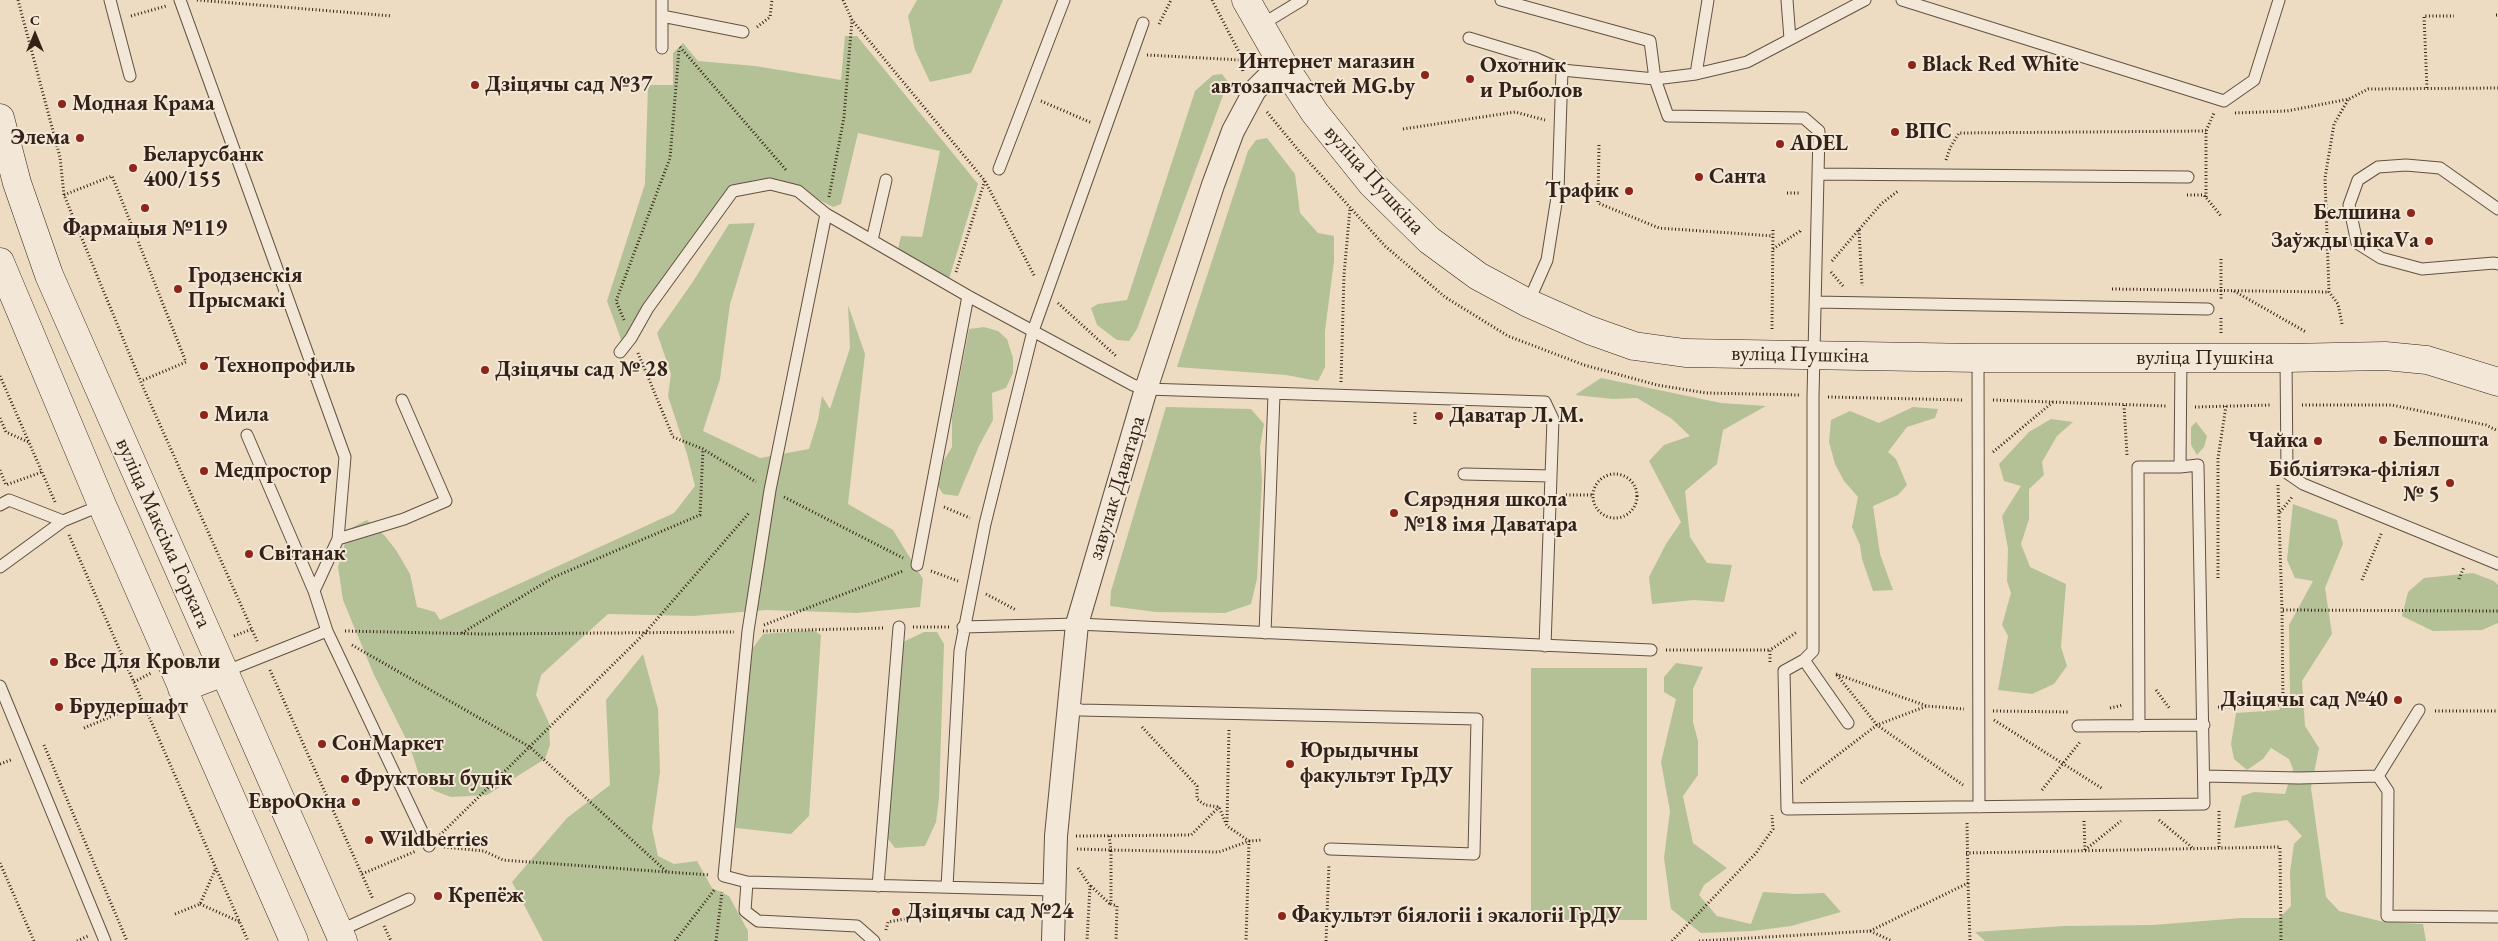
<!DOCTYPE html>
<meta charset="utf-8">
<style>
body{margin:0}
#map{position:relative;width:2498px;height:941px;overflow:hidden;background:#eddcc1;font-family:"EB Garamond",serif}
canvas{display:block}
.north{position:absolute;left:10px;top:10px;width:50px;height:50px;-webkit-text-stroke:4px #f3e8d7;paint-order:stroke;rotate:0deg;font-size:14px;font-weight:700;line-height:20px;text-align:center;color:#342117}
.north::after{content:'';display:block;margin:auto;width:18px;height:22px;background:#342117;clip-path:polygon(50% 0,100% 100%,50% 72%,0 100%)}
</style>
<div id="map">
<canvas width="2498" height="941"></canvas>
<div class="north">С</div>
</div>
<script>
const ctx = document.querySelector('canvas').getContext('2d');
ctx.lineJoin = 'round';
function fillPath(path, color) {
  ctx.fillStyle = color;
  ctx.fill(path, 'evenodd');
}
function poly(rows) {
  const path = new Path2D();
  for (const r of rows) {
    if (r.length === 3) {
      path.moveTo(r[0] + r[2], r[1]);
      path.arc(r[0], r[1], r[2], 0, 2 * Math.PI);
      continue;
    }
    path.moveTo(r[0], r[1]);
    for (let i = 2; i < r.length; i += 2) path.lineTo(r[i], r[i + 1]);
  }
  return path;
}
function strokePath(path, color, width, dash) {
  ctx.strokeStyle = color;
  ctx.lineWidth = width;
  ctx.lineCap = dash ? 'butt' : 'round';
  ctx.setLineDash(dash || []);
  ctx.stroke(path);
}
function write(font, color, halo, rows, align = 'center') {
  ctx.font = font + ' "EB Garamond",serif';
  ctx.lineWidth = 4;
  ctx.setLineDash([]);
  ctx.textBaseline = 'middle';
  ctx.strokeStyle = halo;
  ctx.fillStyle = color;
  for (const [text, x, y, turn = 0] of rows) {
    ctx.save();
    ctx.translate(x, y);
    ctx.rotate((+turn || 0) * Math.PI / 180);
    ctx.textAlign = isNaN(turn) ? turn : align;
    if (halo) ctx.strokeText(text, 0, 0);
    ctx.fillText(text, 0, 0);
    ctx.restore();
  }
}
fillPath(poly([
 [917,0,1003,0,971,73,930,82,915,50,908,16],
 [845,36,857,36,978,184,949,279,898,249,901,236,922,237,940,151,858,133,841,204,833,207,790,185,732,188,622,342,607,301,645,184,648,85,673,85,673,53,683,43,698,61,755,66,841,80],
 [1222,74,1228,82,1137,329,1129,341,1117,340,1097,325,1091,308,1098,304,1127,300,1195,91,1213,75],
 [1267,138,1295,174,1300,213,1318,233,1334,236,1334,261,1325,331,1325,367,1318,381,1286,375,1177,367,1248,151,1256,140],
 [755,223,730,304,720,379,703,431,760,458,809,449,818,420,822,396,830,409,850,348,848,305,865,354,848,504,893,530,923,579,920,607,857,613,766,610,693,616,608,614,541,675,536,695,549,723,550,745,545,759,487,795,451,797,435,791,421,781,410,747,374,675,343,600,338,567,349,529,367,520,385,536,396,550,410,574,417,607,435,612,440,620,674,513,695,486,687,454,668,396,671,374,657,333,692,283,729,224],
 [984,327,998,331,1007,339,1013,358,1013,373,1006,388,992,393,993,420,979,446,958,496,943,494,938,486,944,460,952,447,952,417,969,329],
 [1601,378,1721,403,1766,406,1723,430,1717,464,1685,491,1690,537,1707,563,1732,565,1724,602,1694,600,1652,604,1649,577,1666,544,1681,522,1649,461,1664,445,1690,436,1672,419,1637,398,1613,399,1575,395],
 [1166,407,1251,409,1264,424,1260,447,1262,480,1257,579,1251,604,1225,613,1156,612,1110,606,1111,591],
 [1913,407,1938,409,1935,418,1907,427,1888,452,1896,459,1907,485,1898,495,1873,506,1880,554,1893,590,1873,591,1862,559,1860,545,1852,527,1858,497,1844,481,1835,464,1829,442,1831,420,1850,411,1879,423],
 [2051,419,2073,422,2057,436,2042,462,2044,475,2029,489,2029,519,2021,544,2030,567,2066,584,2061,647,2067,666,2054,684,2032,694,1998,690,2008,636,2002,625,2011,593,2007,581,2008,549,2002,516,2021,486,2004,481,1999,464,2029,432],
 [2196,422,2207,436,2204,447,2197,455,2191,445,2191,427],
 [2293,504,2337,520,2343,544,2325,588,2332,634,2302,681,2305,726,2319,748,2311,788,2326,897,2339,911,2384,922,2423,924,2426,941,1985,941,1975,932,2064,926,2153,925,2241,918,2279,918,2291,906,2290,872,2294,844,2302,836,2287,820,2234,828,2242,796,2254,792,2285,794,2293,769,2289,759,2271,748,2263,759,2247,770,2234,759,2231,744,2236,713,2279,710,2290,693,2289,625,2313,581,2295,578,2287,560],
 [2473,573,2494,581,2498,585,2498,623,2482,630,2433,631,2402,616,2408,592,2424,578],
 [813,630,821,635,809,816,791,834,736,828,735,803,748,655,763,634],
 [924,632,937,632,944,644,939,798,936,822,925,846,895,848,885,835,901,643],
 [643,654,658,709,660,772,652,828,658,856,674,864,697,861,712,888,729,896,748,931,748,941,543,941,512,882,567,818,610,785,606,700],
 [1676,663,1703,667,1693,689,1693,722,1698,741,1698,775,1683,796,1693,843,1727,868,1704,885,1699,895,1717,916,1751,924,1763,892,1796,894,1824,893,1841,912,1791,926,1752,931,1701,933,1671,909,1664,858,1670,811,1661,762,1676,699,1664,692,1664,677],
 [1531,668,1647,668,1647,920,1531,920]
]), '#b4c196');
const lane = poly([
 [110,0,130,76],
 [180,0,345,457,338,539,314,591],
 [662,0,662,16,743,32],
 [1501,0,1650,41,1655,79,1668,116,1804,118,1819,131,1813,397,1813,651,1804,660,1784,671,1787,809,2204,804,2198,465,2180,467,2181,358],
 [1787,0,1790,39],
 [1902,0,2224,101,2254,80,2279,0],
 [1261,25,1302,0],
 [1469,38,1535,58,1562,70,1655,79,1696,74,1747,62,1865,0],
 [662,48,662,16],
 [1696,74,1708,0],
 [999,169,1064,0],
 [1818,174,2188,177],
 [2498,209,2440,168,2406,165,2378,167,2358,180,2349,205,2357,243,2381,258,2422,269,2494,263,2498,264],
 [826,214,770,490,748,631,724,876,747,882,1053,890],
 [872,240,886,180],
 [1815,302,2208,309],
 [1528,303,1547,260,1558,191,1562,70],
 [620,352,631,338,648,308,733,191,770,184,798,191,826,214,968,296,1133,385,1146,389,1545,402,1553,419,1545,646],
 [1978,358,1979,807],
 [2286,358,2287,473,2303,484,2498,564],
 [1464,474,1551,476],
 [0,505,9,500,63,521],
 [338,539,404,519,446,501,402,400],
 [917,565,968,296],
 [0,567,63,521,102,505],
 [963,627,1077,624,1651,650],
 [327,631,429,846],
 [1265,633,1274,395],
 [1804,660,1848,723],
 [224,672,327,631,314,591,247,435],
 [0,686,105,941],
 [1067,707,1081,710,1477,719,1474,854,1330,849],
 [2078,726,2204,725],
 [2139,726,2138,467,2180,467],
 [2204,776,2299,778,2378,776,2419,710],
 [2378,776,2388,791,2387,916,2498,917],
 [747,882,745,911,758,921,857,926,874,941],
 [878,886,899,627],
 [947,887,960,651,985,524,1033,331,1143,23],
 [339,931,409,899]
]);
const street = poly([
 [1053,941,1056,836,1077,624,1146,389,1213,185,1233,131,1255,90,1282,63]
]);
const secondary = poly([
 [1246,0,1282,63,1315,113,1372,184,1429,240,1478,276,1528,303,1589,330,1634,346,1685,353,1978,358,2286,358,2385,356,2427,360,2498,382],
 [0,118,17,183,49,275,343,941],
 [0,262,102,505,294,941],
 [182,688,224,672]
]);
strokePath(lane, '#625042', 13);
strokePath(street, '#625042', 24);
strokePath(secondary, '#342117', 29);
strokePath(poly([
 [18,0,60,157,64,195,143,387,258,643],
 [197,0,392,16],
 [843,0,852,20,985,181,1035,277],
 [1212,0,1240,54,1243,72],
 [2496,15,2498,15],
 [131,16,166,6],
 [1159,24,1171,0],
 [757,27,770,17,772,0],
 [680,47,787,171],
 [1147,55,1241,60],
 [2427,88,2424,16,2454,16],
 [1041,101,1092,123],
 [1267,112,1299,151,1385,246,1445,297,1508,336,1584,365,1657,385,1706,393,1799,395],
 [2235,113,2287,111,2349,99,2368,89,2498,88],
 [1403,129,1515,112,1545,120],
 [1599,145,1598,203,1659,228,1773,236],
 [1946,160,1950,148,1959,133,2206,131],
 [1787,193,1801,193],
 [64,195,112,176,186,362,141,381],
 [2187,195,2204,195,2221,216],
 [829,197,844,117,852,20],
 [2206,197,2206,131,2214,113],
 [1859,230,1862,286],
 [1773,249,1800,231,1800,229],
 [2221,259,2221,299],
 [1832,261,1881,204,1898,191],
 [956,272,985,180],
 [1831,272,1843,286],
 [2112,289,2329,292],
 [2234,291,2306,332],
 [1058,303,1116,356],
 [2221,318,2221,334],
 [624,320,616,301,670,158,679,50],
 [2342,324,2338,304,2329,292,2325,178,2334,124,2348,100],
 [1772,329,1773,228],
 [638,353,673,437,703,449,756,482],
 [0,376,55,502],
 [1341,382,1344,275,1350,208],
 [1828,397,1964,400],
 [1993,400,2166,406],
 [2124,405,2127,455],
 [2302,405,2392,405,2486,425,2498,431],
 [2195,407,2271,405],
 [0,418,6,432,28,442],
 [1415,424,1415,412],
 [1993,452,2053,402],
 [0,470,6,485,42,472],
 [1615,496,22],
 [2278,485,2282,610],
 [1566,495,1592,495],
 [784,497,903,558],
 [944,507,970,518],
 [2280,512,2293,496],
 [69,535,248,941],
 [931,571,958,581],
 [2218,578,2218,458,2226,406],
 [2459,579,2464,567],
 [2362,580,2382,532],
 [986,594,1016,610],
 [764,625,903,571],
 [913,627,949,627],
 [345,631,482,634,734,632],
 [763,631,884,628],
 [462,633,554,577,700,515,703,449],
 [234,636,252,629],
 [352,645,530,747,667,872,710,875],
 [1666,650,1770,650],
 [1770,662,1770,650,1797,632],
 [270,670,373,899],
 [1836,674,1927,706,1964,709],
 [1837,675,1877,725,1963,785],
 [134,682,151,673],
 [2156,690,2170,709],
 [2218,707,2283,705,2282,610,2498,611],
 [2110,708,2123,705],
 [1993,711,2069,712],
 [2435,711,2498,711],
 [1994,720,2103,789],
 [1142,727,1197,786,1197,799,1205,805,1219,807,1227,826,1249,841,1246,941],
 [84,728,143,703],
 [44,745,127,941],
 [0,764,13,759],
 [1801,783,1877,725,1927,706],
 [2042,790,2080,742],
 [2219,811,2219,848],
 [2159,820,2194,849],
 [2084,821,2085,850],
 [1227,822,1229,729],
 [440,835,644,634,749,513],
 [1076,836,1191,835,1219,807],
 [1109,836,1111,850,1219,852,1249,841,1262,840],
 [444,847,484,851,503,860,667,872],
 [1077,849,1111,850,1111,904,1117,906,1116,941],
 [2085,850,2121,821],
 [1966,853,2280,847,2281,941],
 [0,863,34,941],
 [1078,868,1090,886,1087,941],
 [362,874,416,851],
 [1968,883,1970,941],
 [1091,886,1110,904],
 [200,904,240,922],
 [175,914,200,904,216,868],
 [384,926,391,941],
 [886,930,888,922,920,916,920,903],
 [1870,931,1968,883,1967,822],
 [77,941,88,936],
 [675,941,715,889],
 [716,941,722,892],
 [1326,941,1329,864],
 [1672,941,1756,853,1773,829,1772,815],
 [1699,941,1870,931,1892,941]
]), '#342117', 3, [1, 2.5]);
strokePath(lane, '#f3e8d7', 11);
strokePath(street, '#f3e8d7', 22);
strokePath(secondary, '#f3e8d7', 28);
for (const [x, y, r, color] of [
 [1912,65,5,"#8f2418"],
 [1425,75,5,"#8f2418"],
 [1470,79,5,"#8f2418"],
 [475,85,5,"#8f2418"],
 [62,104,5,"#8f2418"],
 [1895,132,5,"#8f2418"],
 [80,138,5,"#8f2418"],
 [1780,144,5,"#8f2418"],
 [133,168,5,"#8f2418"],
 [1699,177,5,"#8f2418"],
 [1629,191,5,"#8f2418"],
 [145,208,5,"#8f2418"],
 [2411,213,5,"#8f2418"],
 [2429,241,5,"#8f2418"],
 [178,289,5,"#8f2418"],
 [204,366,5,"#8f2418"],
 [485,370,5,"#8f2418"],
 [204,415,5,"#8f2418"],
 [1439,416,5,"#8f2418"],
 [2383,440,5,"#8f2418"],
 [2318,441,5,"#8f2418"],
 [204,471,5,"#8f2418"],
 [2450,483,5,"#8f2418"],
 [1394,513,5,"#8f2418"],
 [249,554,5,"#8f2418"],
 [54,662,5,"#8f2418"],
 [2398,700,5,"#8f2418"],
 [59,707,5,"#8f2418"],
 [322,744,5,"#8f2418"],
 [1290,764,5,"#8f2418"],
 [345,779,5,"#8f2418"],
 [356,802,5,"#8f2418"],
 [369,840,5,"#8f2418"],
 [438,896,5,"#8f2418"],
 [896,912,5,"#8f2418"],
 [1282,916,5,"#8f2418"]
]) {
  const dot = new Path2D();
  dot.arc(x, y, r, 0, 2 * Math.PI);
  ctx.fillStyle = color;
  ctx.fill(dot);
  strokePath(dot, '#f3e8d7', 2);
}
write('bold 22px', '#342117', '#f3e8d7', [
 ["Интернет магазин",1415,62,"right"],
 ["автозапчастей MG.by",1415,87,"right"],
 ["Black Red White",1922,65],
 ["Охотник",1480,66],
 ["и Рыболов",1480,91],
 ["Дзіцячы сад №37",485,85],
 ["Модная Крама",72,104],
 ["ВПС",1905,132],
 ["Элема",70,138,"right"],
 ["ADEL",1790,144],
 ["Беларусбанк",143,155],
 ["400/155",143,180],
 ["Санта",1709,177],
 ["Трафик",1619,191,"right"],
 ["Белшина",2401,213,"right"],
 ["Фармацыя №119",145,229,"center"],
 ["Заўжды цікаVа",2419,241,"right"],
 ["Гродзенскія",188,276],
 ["Прысмакі",188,301],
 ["Технопрофиль",214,366],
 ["Дзіцячы сад № 28",495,370],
 ["Мила",214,415],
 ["Даватар Л. М.",1449,416],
 ["Белпошта",2393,440],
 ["Чайка",2308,441,"right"],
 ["Бібліятэка-філіял",2440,470,"right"],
 ["№ 5",2440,495,"right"],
 ["Медпростор",214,471],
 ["Сярэдняя школа",1404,500],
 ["№18 імя Даватара",1404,525],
 ["Світанак",259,554],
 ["Все Для Кровли",64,662],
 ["Дзіцячы сад №40",2388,700,"right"],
 ["Брудершафт",69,707],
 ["СонМаркет",332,744],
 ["Юрыдычны",1300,751],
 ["факультэт ГрДУ",1300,776],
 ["Фруктовы буцік",355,779],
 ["ЕвроОкна",346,802,"right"],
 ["Wildberries",379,840],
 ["Крепёж",448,896],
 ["Дзіцячы сад №24",906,912],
 ["Факультэт біялогіі і экалогіі ГрДУ",1292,916]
], 'left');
write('22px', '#342117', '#f3e8d7', [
 ["вуліца Пушкіна",1374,180,48],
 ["вуліца Пушкіна",1800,355,1],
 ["вуліца Пушкіна",2205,358],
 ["завулак Даватара",1117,488,-73],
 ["вуліца Максіма Горкага",163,533,66]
]);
</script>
